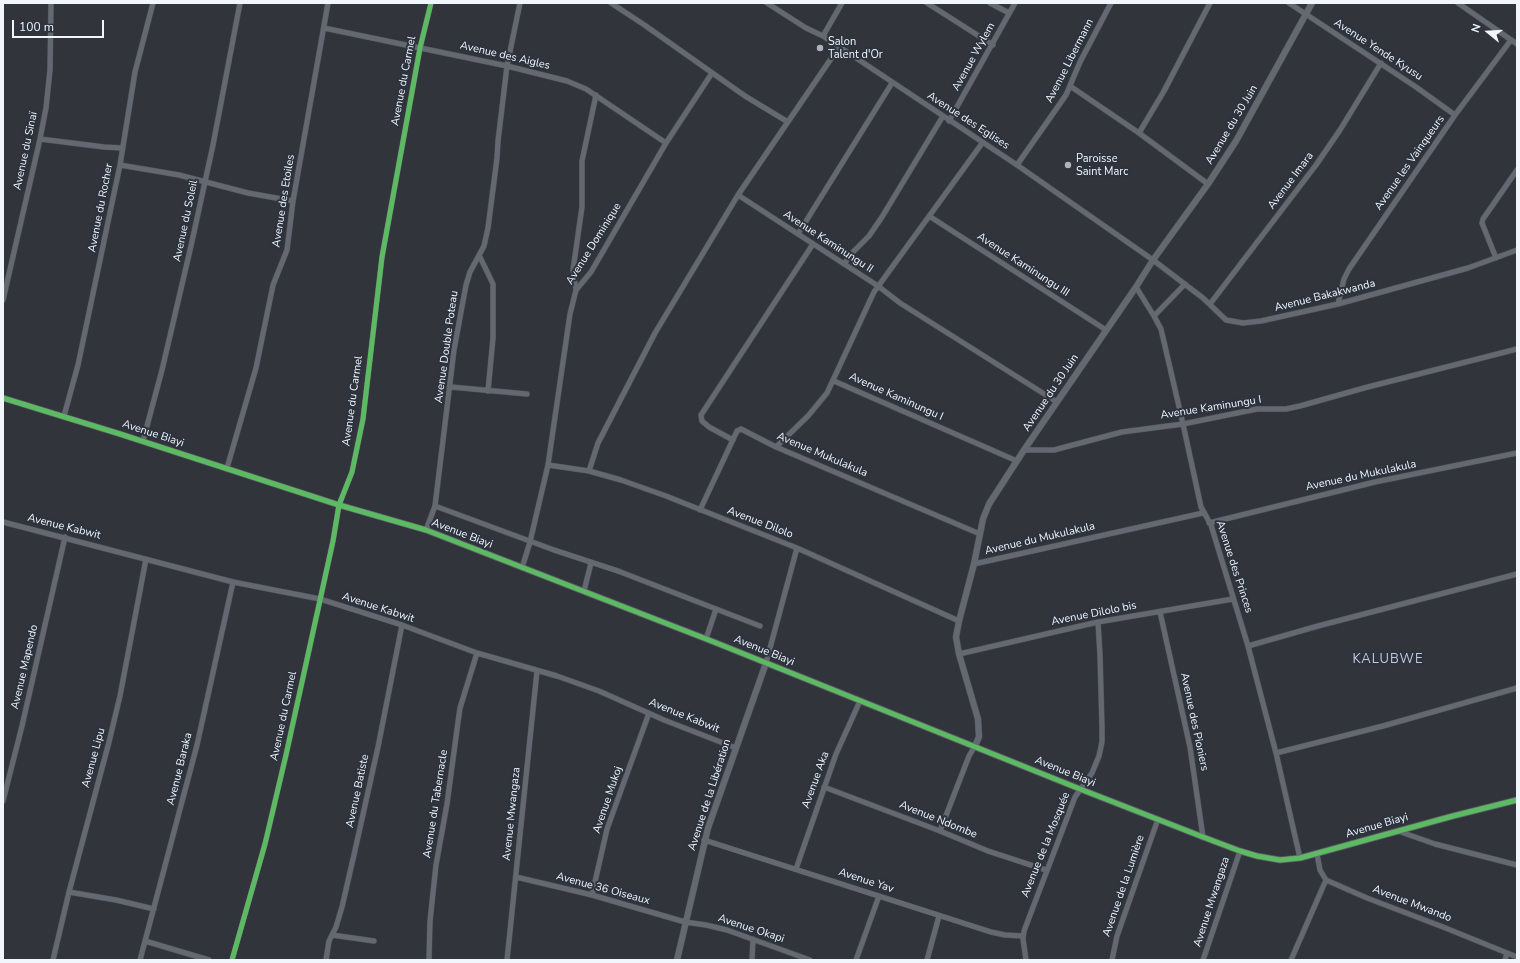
<!DOCTYPE html>
<meta charset="utf-8">
<style>
body{margin:0}
#map{position:relative;width:1520px;height:963px;overflow:hidden;background:#31343a;font-family:"Nunito Sans",sans-serif}
canvas{display:block}
.frame{position:absolute;inset:0;border:4px solid #f1f5fc;pointer-events:none}
.north{position:absolute;left:1468px;top:12px;width:40px;height:40px;-webkit-text-stroke:3px #2d333e;paint-order:stroke;rotate:288deg;font-size:11px;font-weight:700;line-height:16px;text-align:center;color:#f1f5fc}
.north::after{content:'';display:block;margin:auto;width:14px;height:18px;background:#f1f5fc;clip-path:polygon(50% 0,100% 100%,50% 72%,0 100%)}
.scale{position:absolute;left:12px;top:20px;width:92px;height:18px;box-sizing:border-box;border:2px solid #f1f5fc;border-top:0;padding-left:5px;font-size:12px;line-height:14px;white-space:nowrap;color:#f1f5fc;-webkit-text-stroke:3px #2d333e;paint-order:stroke}
</style>
<div id="map">
<canvas width="1520" height="963"></canvas>
<div class="frame"></div>
<div class="north">N</div>
<div class="scale">100 m</div>
</div>
<script>
const ctx = document.querySelector('canvas').getContext('2d');
ctx.lineJoin = 'round';
function poly(rows) {
  const path = new Path2D();
  for (const r of rows) {
    path.moveTo(r[0], r[1]);
    for (let i = 2; i < r.length; i += 2) path.lineTo(r[i], r[i + 1]);
  }
  return path;
}
function strokePath(path, color, width, dash) {
  ctx.strokeStyle = color;
  ctx.lineWidth = width;
  ctx.lineCap = dash ? 'butt' : 'round';
  ctx.setLineDash(dash || []);
  ctx.stroke(path);
}
function write(font, color, halo, rows, align = 'center') {
  ctx.font = font + ' "Nunito Sans",sans-serif';
  ctx.lineWidth = 4;
  ctx.setLineDash([]);
  ctx.textBaseline = 'middle';
  ctx.strokeStyle = halo;
  ctx.fillStyle = color;
  for (const [text, x, y, turn = 0] of rows) {
    ctx.save();
    ctx.translate(x, y);
    ctx.rotate((+turn || 0) * Math.PI / 180);
    ctx.textAlign = isNaN(turn) ? turn : align;
    if (halo) ctx.strokeText(text, 0, 0);
    ctx.fillText(text, 0, 0);
    ctx.restore();
  }
}
const minor = poly([
 [611,3,643,24,745,96,788,122],
 [767,3,806,28,823,36,1017,165,1153,260,1203,298,1226,320,1243,323,1261,321,1338,304,1468,268,1517,250],
 [927,3,993,45],
 [990,3,1009,13],
 [1289,3,1416,87,1455,115],
 [1458,3,1517,44],
 [324,28,507,66,567,81,586,89,666,143],
 [823,36,842,3],
 [839,47,738,195,878,286,900,303,1057,402],
 [1070,86,1139,133,1208,184],
 [949,121,1015,3],
 [1139,133,1164,91,1210,3],
 [40,139,104,147,122,148],
 [120,165,179,175,248,193,293,201],
 [1017,165,1066,95,1080,62,1111,3],
 [929,216,1106,330],
 [798,234,892,83],
 [479,255,493,284,493,338,488,391],
 [1496,258,1482,223,1483,219,1517,170],
 [844,264,853,252,869,236,882,217,943,116],
 [1136,287,1154,316,1161,329,1183,424,1201,507,1211,525,1248,646,1276,753,1300,858],
 [576,290,573,270,582,207,582,161,596,95],
 [3,300,40,139,46,108,50,70,51,3],
 [1210,304,1316,165,1340,130,1381,63],
 [1338,304,1344,279,1349,269,1455,115,1511,40],
 [1154,316,1185,284],
 [834,381,1017,461],
 [451,387,527,394],
 [64,416,78,365,120,165,135,72,153,3],
 [733,440,709,427,702,421,701,415,813,244],
 [143,441,162,370,191,246,213,145,240,3],
 [776,447,808,416,827,393,874,292,983,142],
 [1024,450,1054,450,1122,432,1183,424,1257,409,1286,409,1300,406,1364,388,1517,349],
 [548,465,589,471,621,480,666,496,797,548,959,621],
 [227,468,256,368,273,285,287,250,293,201,328,3],
 [589,471,598,443,655,333,738,195],
 [435,506,554,550,618,571,760,626],
 [700,510,737,431,741,429,776,447,980,534],
 [3,522,233,582,320,599,402,625,477,653,557,676,599,691,664,720,736,748],
 [1209,523,1375,482,1517,453],
 [426,530,435,506,454,350,466,285,470,272,484,246,488,228,497,158,498,141,507,66,520,3],
 [974,564,1203,513],
 [522,568,530,542,548,465,570,314,576,290,591,272,666,143,712,73],
 [584,591,591,563],
 [1160,612,1190,747,1203,837],
 [706,639,716,609],
 [1248,646,1318,626,1517,574],
 [959,654,1098,622,1233,599],
 [766,663,797,548],
 [1276,753,1383,726,1517,688],
 [824,787,940,831,988,851,1046,870],
 [3,801,22,726,65,537],
 [940,831,969,756,975,746],
 [1398,831,1435,844,1517,865],
 [704,840,991,932,1005,935,1023,936],
 [1317,854,1320,870,1326,880,1367,898,1443,927,1517,957],
 [796,869,836,754,860,701],
 [516,877,592,895,685,922,706,925,727,930,810,960],
 [69,892,116,900,154,909],
 [592,895,607,829,649,713],
 [332,935,374,941],
 [145,941,209,960],
 [53,960,69,892,109,742,120,696,146,559],
 [140,960,197,745,233,582],
 [232,960,265,844,286,755,333,541,339,505,352,472,363,419,382,257,420,48,431,3],
 [326,960,329,941,336,927,342,907,356,846,378,747,402,625],
 [429,960,430,921,436,865,447,804,458,722,460,708,477,653],
 [507,960,537,671],
 [752,960,753,939],
 [856,960,879,896],
 [927,960,939,916],
 [1026,960,1023,939,1024,931,1075,797,1092,773,1099,756,1102,742,1102,727,1100,655,1098,622],
 [1112,960,1117,936,1158,819],
 [1203,960,1240,851],
 [1291,960,1326,880],
 [1505,960,1507,953]
]);
const tertiary = poly([
 [3,398,120,434,339,505,426,530,714,642,1080,789,1203,837,1240,851,1257,856,1280,860,1300,858,1453,816,1517,800],
 [975,746,979,737,978,719,959,654,956,637,959,621,974,564,983,519,989,504,1024,450,1136,287,1153,260,1208,184,1236,141,1312,3],
 [677,960,708,828,766,663]
]);
strokePath(minor, '#4d5054', 6);
strokePath(tertiary, '#4d5054', 7);
strokePath(minor, '#646971', 5);
strokePath(tertiary, '#646971', 6);
strokePath(poly([
 [3,398,120,434,339,505,426,530,714,642,1080,789,1203,837,1240,851,1257,856,1280,860,1300,858,1453,816,1517,800],
 [232,960,265,844,286,755,333,541,339,505,352,472,363,419,382,257,420,48,431,3]
]), '#5cba63', 5);
for (const [x, y, r, color] of [
 [820,48,4,"#aeb1b8"],
 [1068,165,4,"#aeb1b8"]
]) {
  const dot = new Path2D();
  dot.arc(x, y, r, 0, 2 * Math.PI);
  ctx.fillStyle = color;
  ctx.fill(dot);
  strokePath(dot, '#2d333e', 1.5);
}
write('11px', '#f1f5fc', '#2d333e', [
 ["Salon",828,42],
 ["Talent d'Or",828,55],
 ["Paroisse",1076,159],
 ["Saint Marc",1076,172]
], 'left');
write('11px', '#f1f5fc', '#2d333e', [
 ["Avenue Yende Kyusu",1378,50,33],
 ["Avenue des Aigles",505,56,13],
 ["Avenue Wylem",974,57,-61],
 ["Avenue Libermann",1070,61,-63],
 ["Avenue du Carmel",404,81,-79],
 ["Avenue des Eglises",968,121,33],
 ["Avenue du 30 Juin",1232,125,-59],
 ["Avenue du Sinaï",26,151,-78],
 ["Avenue les Vainqueurs",1410,163,-55],
 ["Avenue Imara",1291,181,-53],
 ["Avenue des Etoiles",284,201,-81],
 ["Avenue du Rocher",101,208,-79],
 ["Avenue du Soleil",186,221,-78],
 ["Avenue Kaminungu II",828,242,33],
 ["Avenue Dominique",594,244,-58],
 ["Avenue Kaminungu III",1023,265,33],
 ["Avenue Bakakwanda",1325,296,-14],
 ["Avenue Double Poteau",447,347,-82],
 ["Avenue du 30 Juin",1051,393,-56],
 ["Avenue Kaminungu I",896,397,24],
 ["Avenue du Carmel",353,401,-82],
 ["Avenue Kaminungu I",1211,408,-9],
 ["Avenue Biayi",153,434,18],
 ["Avenue Mukulakula",822,455,23],
 ["Avenue du Mukulakula",1361,476,-12],
 ["Avenue Dilolo",760,523,21],
 ["Avenue Kabwit",64,527,14],
 ["Avenue Biayi",462,534,21],
 ["Avenue du Mukulakula",1040,539,-13],
 ["Avenue des Princes",1234,567,72],
 ["Avenue Kabwit",378,608,18],
 ["Avenue Dilolo bis",1094,614,-11],
 ["Avenue Biayi",764,651,22],
 ["Avenue Mapendo",25,667,-77],
 ["Avenue du Carmel",284,716,-78],
 ["Avenue Kabwit",684,716,22],
 ["Avenue des Pioniers",1194,722,78],
 ["Avenue Lipu",94,758,-75],
 ["Avenue Baraka",180,769,-76],
 ["Avenue Biayi",1065,772,22],
 ["Avenue Aka",816,780,-70],
 ["Avenue Batiste",358,791,-78],
 ["Avenue de la Libération",710,795,-72],
 ["Avenue Mukoj",608,800,-71],
 ["Avenue du Tabernacle",436,804,-81],
 ["Avenue Mwangaza",512,814,-84],
 ["Avenue Ndombe",938,820,22],
 ["Avenue Biayi",1377,826,-16],
 ["Avenue de la Mosquée",1046,845,-68],
 ["Avenue Yav",866,881,18],
 ["Avenue de la Lumière",1124,886,-71],
 ["Avenue 36 Oiseaux",603,889,15],
 ["Avenue Mwangaza",1212,902,-72],
 ["Avenue Mwando",1412,904,21],
 ["Avenue Okapi",751,929,18]
]);
ctx.letterSpacing = '1px';
write('13px', '#c3cad9', '#2d333e', [
 ["KALUBWE",1388,660]
]);
ctx.letterSpacing = '0px';
</script>
